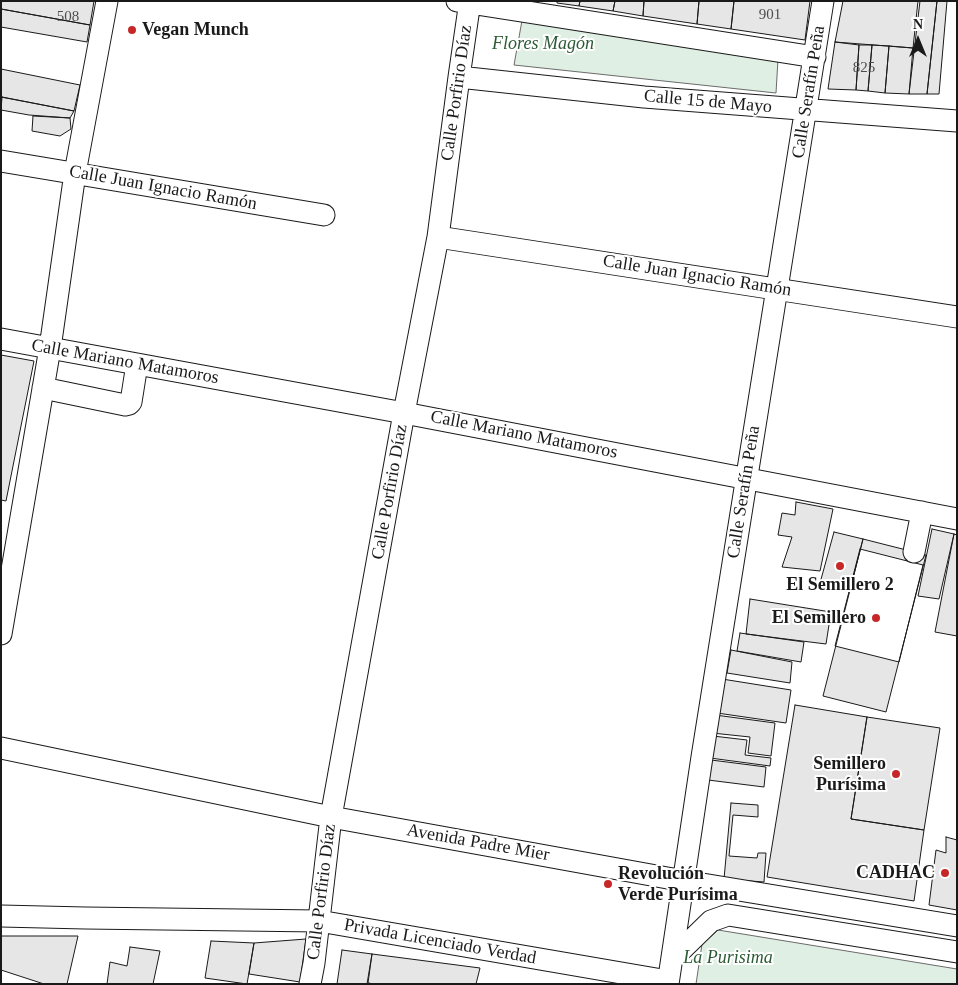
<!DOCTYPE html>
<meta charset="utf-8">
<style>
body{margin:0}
#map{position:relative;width:958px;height:985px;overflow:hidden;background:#fff;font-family:"Times New Roman",serif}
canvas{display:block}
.frame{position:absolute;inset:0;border:2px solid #1a1a1a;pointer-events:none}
.north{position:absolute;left:893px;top:15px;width:50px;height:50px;-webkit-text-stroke:4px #fff;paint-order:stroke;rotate:0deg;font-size:14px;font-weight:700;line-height:20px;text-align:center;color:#1a1a1a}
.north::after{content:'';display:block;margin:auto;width:18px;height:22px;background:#1a1a1a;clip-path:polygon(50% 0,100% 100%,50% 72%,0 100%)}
</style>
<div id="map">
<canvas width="958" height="985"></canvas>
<div class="frame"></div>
<div class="north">N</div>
</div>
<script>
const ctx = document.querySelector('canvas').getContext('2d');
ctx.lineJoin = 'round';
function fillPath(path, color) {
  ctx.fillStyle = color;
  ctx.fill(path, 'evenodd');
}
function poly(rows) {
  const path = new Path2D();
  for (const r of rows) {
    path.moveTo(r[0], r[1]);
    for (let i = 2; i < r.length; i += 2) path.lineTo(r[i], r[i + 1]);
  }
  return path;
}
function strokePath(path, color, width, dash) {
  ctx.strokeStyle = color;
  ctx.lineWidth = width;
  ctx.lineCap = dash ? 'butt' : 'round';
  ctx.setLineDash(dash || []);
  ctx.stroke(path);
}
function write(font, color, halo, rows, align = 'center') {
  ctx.font = font + ' "Times New Roman",serif';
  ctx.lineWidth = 4;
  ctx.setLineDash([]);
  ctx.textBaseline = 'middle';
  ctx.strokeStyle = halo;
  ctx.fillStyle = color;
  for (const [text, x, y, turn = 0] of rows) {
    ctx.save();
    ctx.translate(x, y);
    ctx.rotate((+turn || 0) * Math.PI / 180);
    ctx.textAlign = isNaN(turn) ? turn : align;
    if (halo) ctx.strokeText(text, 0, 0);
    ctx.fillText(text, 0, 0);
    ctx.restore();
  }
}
const green = poly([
 [523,15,778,59,776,93,514,65,523,15],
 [718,930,957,969,957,984,696,984,702,944,718,930]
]);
fillPath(green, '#e0efe3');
strokePath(green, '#6a6a6a', 1);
const building = poly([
 [1,1,94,1,90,25,1,9,1,1],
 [557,1,580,1,579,6,557,3,557,1],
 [580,1,615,1,613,11,579,6,580,1],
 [615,1,644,1,643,16,613,11,615,1],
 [644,1,699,1,697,24,643,16,644,1],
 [699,1,734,1,731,29,697,24,699,1],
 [734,1,810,1,805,40,731,29,734,1],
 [843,1,918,1,913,48,835,42,843,1],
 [920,1,937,1,927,94,909,94,920,1],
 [937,1,947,1,939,94,927,94,937,1],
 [1,9,90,25,87,42,1,27,1,9],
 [835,42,859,45,856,90,828,89,835,42],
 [859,45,872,45,868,91,856,90,859,45],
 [872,45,889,46,885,93,868,91,872,45],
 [889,46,913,48,909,94,885,93,889,46],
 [1,69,80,85,74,111,1,97,1,69],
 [2,97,74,111,70,118,29,115,1,110,2,97],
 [33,116,70,118,71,129,60,136,32,131,33,116],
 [1,355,34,361,6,501,1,500,1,355],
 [796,502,833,509,820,571,782,567,792,537,778,535,782,513,795,515,796,502],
 [932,529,954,534,939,599,918,596,932,529],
 [834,532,863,539,850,590,820,583,834,532],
 [954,534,957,535,957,636,935,632,954,534],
 [863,539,926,555,886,712,823,696,863,539],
 [860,549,923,565,899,662,835,646,860,549],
 [750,599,831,612,826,644,746,634,750,599],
 [740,633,804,642,801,662,737,651,740,633],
 [731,650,792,662,790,683,727,673,731,650],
 [722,679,791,690,786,723,717,713,722,679],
 [795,705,867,717,851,819,924,830,914,901,767,877,795,705],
 [715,715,775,723,771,756,748,753,750,737,712,733,715,715],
 [867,717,940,728,924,830,851,819,867,717],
 [713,736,747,740,745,755,771,758,770,766,710,758,713,736],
 [711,760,766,767,764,787,708,780,711,760],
 [731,803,758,805,758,817,733,815,729,856,757,858,758,853,766,853,764,882,724,879,731,803],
 [946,837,957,840,957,910,929,905,936,850,946,853,946,837],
 [1,936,78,936,67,984,44,984,1,970,1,936],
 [306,939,300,982,249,974,254,943,306,939],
 [211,941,254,943,247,984,205,978,211,941],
 [130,947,160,951,153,984,107,984,110,962,127,966,130,947],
 [342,950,372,954,367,984,337,984,342,950],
 [372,954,480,968,476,984,375,984,368,983,372,954]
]);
fillPath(building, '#e6e6e6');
strokePath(building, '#1a1a1a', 1);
const minor = poly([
 [457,1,815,57],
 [459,77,644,97,957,121],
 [1,161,324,215],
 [438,237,957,317],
 [1,339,404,413,957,519],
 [43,388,125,405,129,404,131,402,137,364],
 [914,552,922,512],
 [1,634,50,348,75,173,107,1],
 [1,748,331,817,684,881,957,926],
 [1,916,85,918,319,921,668,981],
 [672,959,711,921,728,915,957,952],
 [310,984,314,963,331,817,404,413,438,237,459,77,470,1],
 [668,984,702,757,823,1]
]);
strokePath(minor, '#1a1a1a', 23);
strokePath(minor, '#fff', 21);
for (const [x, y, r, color] of [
 [132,30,5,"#c62828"],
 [840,566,5,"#c62828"],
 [876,618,5,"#c62828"],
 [896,774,5,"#c62828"],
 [945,873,5,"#c62828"],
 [608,884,5,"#c62828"]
]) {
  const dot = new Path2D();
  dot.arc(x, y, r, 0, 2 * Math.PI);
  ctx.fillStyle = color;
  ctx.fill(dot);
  strokePath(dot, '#fff', 2);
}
write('15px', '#4d4d4d', null, [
 ["901",770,15],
 ["508",68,17],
 ["825",864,68]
]);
write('bold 18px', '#1a1a1a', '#fff', [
 ["Vegan Munch",142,30,"left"],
 ["El Semillero 2",840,585,"center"],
 ["El Semillero",866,618],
 ["Semillero",886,764],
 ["Purísima",886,785],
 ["CADHAC",935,873],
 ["Revolución",618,874,"left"],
 ["Verde Purísima",618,895,"left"]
], 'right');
write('italic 18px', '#2b5a34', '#fff', [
 ["Flores Magón",543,44],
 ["La Purisima",728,958]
]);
write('18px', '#1a1a1a', '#fff', [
 ["Calle Serafín Peña",809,92,-81],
 ["Calle Porfirio Díaz",457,93,-82],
 ["Calle 15 de Mayo",708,102,5],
 ["Calle Juan Ignacio Ramón",163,188,10],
 ["Calle Juan Ignacio Ramón",697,276,9],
 ["Calle Mariano Matamoros",125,362,10],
 ["Calle Mariano Matamoros",524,435,11],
 ["Calle Porfirio Díaz",390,492,-80],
 ["Calle Serafín Peña",744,492,-81],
 ["Avenida Padre Mier",478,843,10],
 ["Calle Porfirio Díaz",322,892,-83],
 ["Privada Licenciado Verdad",440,942,10]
]);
</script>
